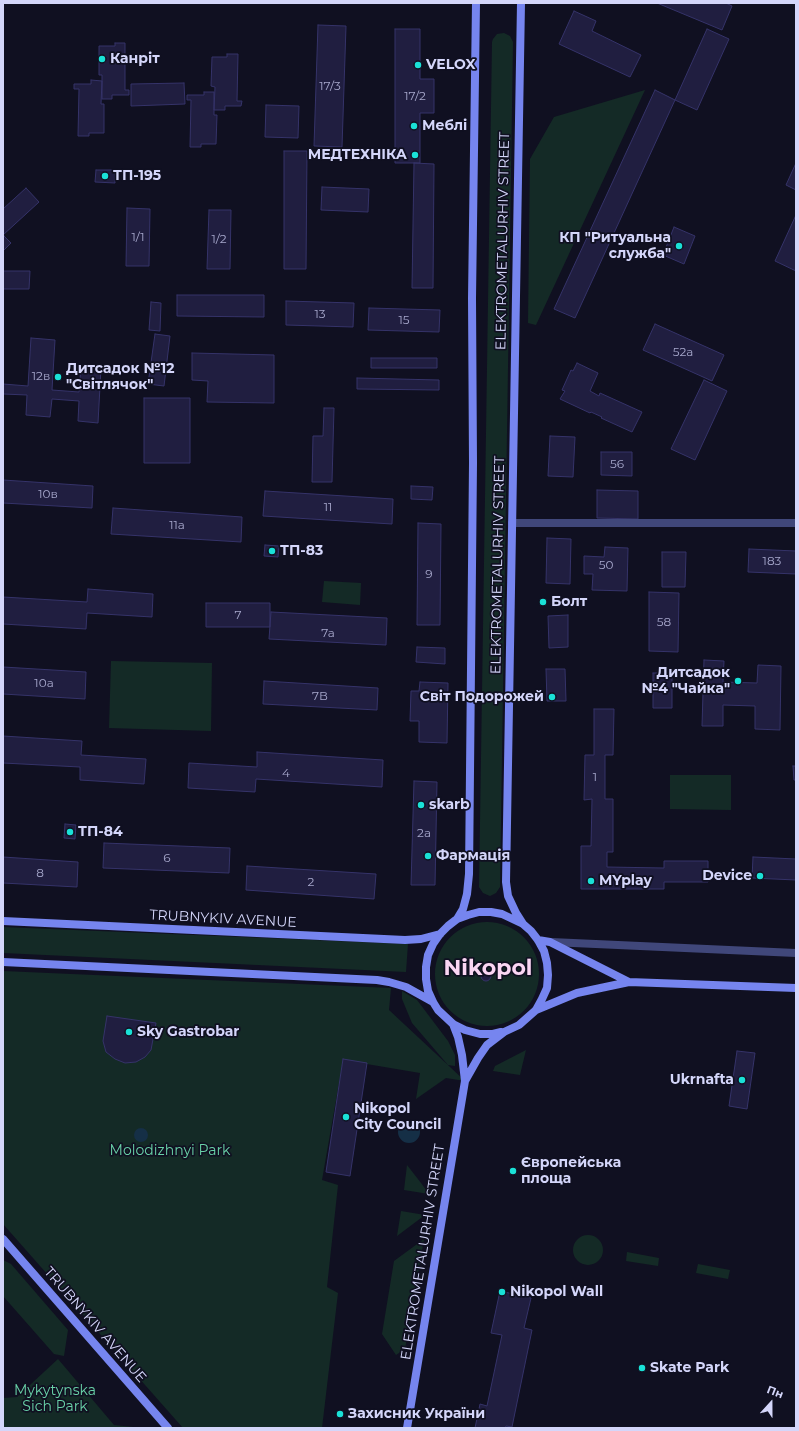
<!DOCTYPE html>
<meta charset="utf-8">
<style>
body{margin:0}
#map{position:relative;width:799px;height:1431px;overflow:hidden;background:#101021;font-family:Montserrat,sans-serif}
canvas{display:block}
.frame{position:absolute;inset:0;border:4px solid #d4d6fa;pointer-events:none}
.north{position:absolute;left:751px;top:1383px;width:40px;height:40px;-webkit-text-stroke:3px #101021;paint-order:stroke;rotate:21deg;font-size:11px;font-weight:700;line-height:16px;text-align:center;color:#d4d6fa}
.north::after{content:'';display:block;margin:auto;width:14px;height:18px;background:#d4d6fa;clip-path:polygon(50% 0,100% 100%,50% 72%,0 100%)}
</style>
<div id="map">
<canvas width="799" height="1431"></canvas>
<div class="frame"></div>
<div class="north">Пн</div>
</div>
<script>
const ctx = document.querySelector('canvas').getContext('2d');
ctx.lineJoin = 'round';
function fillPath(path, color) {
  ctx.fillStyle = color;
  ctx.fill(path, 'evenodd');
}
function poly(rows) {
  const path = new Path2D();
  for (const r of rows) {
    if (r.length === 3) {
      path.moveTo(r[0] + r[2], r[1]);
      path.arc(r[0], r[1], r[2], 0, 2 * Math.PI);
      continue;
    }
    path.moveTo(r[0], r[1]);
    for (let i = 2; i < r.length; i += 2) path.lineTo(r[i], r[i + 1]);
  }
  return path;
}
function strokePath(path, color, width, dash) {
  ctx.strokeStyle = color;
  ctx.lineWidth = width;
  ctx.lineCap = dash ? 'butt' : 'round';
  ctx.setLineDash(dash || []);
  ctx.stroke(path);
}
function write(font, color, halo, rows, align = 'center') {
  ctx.font = font + ' Montserrat,sans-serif';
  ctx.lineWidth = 3.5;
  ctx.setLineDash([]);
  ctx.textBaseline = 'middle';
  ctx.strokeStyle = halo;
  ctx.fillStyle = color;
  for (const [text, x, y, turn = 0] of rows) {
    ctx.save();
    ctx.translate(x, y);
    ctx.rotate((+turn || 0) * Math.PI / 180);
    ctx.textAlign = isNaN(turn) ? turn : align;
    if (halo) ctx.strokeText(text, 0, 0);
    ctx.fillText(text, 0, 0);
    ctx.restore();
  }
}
fillPath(poly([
 [504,33,510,36,513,42,500,887,496,893,490,896,483,893,479,887,492,42,493,39,497,34],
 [645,90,536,325,528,323,530,159,554,117],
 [324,581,361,583,360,605,322,602],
 [111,661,212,663,211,731,109,728],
 [670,775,731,775,731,810,670,809],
 [487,974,52],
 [3,927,408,944,406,972,3,953],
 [3,971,391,988,389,1010,465,1081,446,1078,416,1099,420,1073,343,1060,322,1180,338,1185,327,1287,338,1293,322,1428,183,1428,3,1224],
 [402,991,417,1000,448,1041,455,1055,455,1066,448,1065,412,1023,402,999],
 [526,1050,520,1075,493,1071,495,1066],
 [407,1165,421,1183,429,1194,404,1190],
 [401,1211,425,1215,397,1236],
 [588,1250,15],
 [424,1239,405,1349,396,1355,382,1334,394,1261],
 [627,1252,659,1258,658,1266,626,1261],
 [3,1260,11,1264,68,1330,64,1356,54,1354,3,1296],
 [698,1264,730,1270,728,1279,696,1273],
 [58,1359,114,1425,143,1428,3,1428,3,1398,17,1397]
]), '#142a26');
fillPath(poly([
 [409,1132,11],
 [141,1135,7]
]), '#152f46');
const building = poly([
 [657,3,726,3,732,6,722,30,657,3],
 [574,11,596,21,592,31,641,55,630,77,559,44,574,11],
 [318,25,346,26,342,147,314,146,318,25],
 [395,29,420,29,420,79,434,79,434,113,420,113,420,163,395,163,395,29],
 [707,29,729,39,697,110,675,100,707,29],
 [115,43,125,43,125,90,129,90,129,95,112,95,112,99,102,99,102,75,99,75,99,46,115,46,115,43],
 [227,54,238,54,237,101,242,101,241,106,225,106,225,110,214,110,215,87,211,86,212,57,227,57,227,54],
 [91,80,102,81,101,104,104,104,104,133,89,133,89,136,78,136,79,89,74,89,74,84,91,84,91,80],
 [184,83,185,104,131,106,131,84,184,83],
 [655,90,675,100,575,318,554,309,655,90],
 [204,92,214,92,214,115,217,115,216,144,201,144,201,147,190,147,191,100,187,100,187,95,204,95,204,92],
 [266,105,299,106,298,138,265,137,266,105],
 [284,151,307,151,306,269,284,269,284,151],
 [414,163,434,164,433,288,412,288,414,163],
 [796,163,796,190,786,185,796,163],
 [96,170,115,170,115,183,95,182,96,170],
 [322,187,369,189,368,212,321,210,322,187],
 [26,188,39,202,3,235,3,209,26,188],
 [127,208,150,209,149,266,126,266,127,208],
 [209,210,231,210,230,269,207,269,209,210],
 [796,215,796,271,775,261,796,215],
 [674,227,695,236,684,264,663,255,674,227],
 [4,236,11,243,3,251,3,237,4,236],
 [3,271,30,271,29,289,3,289,3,271],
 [177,295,264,295,264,317,177,316,177,295],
 [286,301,354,303,353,327,286,325,286,301],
 [151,302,161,303,160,331,149,330,151,302],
 [369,308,440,310,439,332,368,330,369,308],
 [655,324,724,355,712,381,643,350,655,324],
 [155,334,170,336,164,386,148,384,155,334],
 [31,338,55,340,52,390,79,392,81,366,101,368,98,423,78,421,79,401,52,399,50,417,26,415,27,395,3,394,3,384,28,386,31,338],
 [192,353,274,355,274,403,207,402,208,381,192,380,192,353],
 [371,358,437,358,437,368,371,368,371,358],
 [577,363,598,373,590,391,599,396,600,393,642,412,632,432,601,418,602,417,591,412,590,413,560,399,565,391,562,390,571,370,573,371,577,363],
 [357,378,439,380,439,390,357,389,357,378],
 [704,380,727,391,695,460,671,449,704,380],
 [144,398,190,398,190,463,144,463,144,398],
 [324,408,334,408,332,482,312,482,313,436,323,436,324,408],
 [550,436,575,437,573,477,548,476,550,436],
 [601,452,632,452,632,476,601,475,601,452],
 [3,480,93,486,92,508,3,503,3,480],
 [411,486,433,487,432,500,411,499,411,486],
 [597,490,638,491,638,519,597,518,597,490],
 [265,491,393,499,392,524,263,516,265,491],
 [113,508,242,517,241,542,111,534,113,508],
 [418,523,441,524,440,625,417,625,418,523],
 [547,538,571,539,570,584,546,583,547,538],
 [265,545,279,546,278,557,264,556,265,545],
 [605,547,628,548,627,591,592,590,593,574,584,574,584,556,604,557,605,547],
 [749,549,796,551,796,574,748,572,749,549],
 [662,552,686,552,685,587,662,587,662,552],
 [88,589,153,594,152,617,87,613,86,629,3,624,3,597,87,602,88,589],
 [649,592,679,593,678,652,649,651,649,592],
 [206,603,270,603,270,627,206,627,206,603],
 [271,612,387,618,386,645,269,639,271,612],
 [568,615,568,647,549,648,548,616,568,615],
 [417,647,445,648,445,664,416,662,417,647],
 [704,660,724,661,723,682,757,683,758,665,781,666,780,730,755,729,755,706,723,705,723,726,702,726,704,660],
 [3,667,86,672,85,699,3,694,3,667],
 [546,669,565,669,566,701,547,701,546,669],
 [653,673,672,673,672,708,653,708,653,673],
 [264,681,378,688,377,710,263,704,264,681],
 [420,682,448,683,447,743,419,742,419,721,410,721,411,691,419,691,420,682],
 [594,709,614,709,613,755,605,755,605,799,613,799,613,852,607,852,607,867,664,868,664,861,708,861,708,882,664,882,664,889,581,889,581,846,591,846,592,799,584,800,585,755,594,755,594,709],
 [3,736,82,741,81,755,146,759,144,784,80,780,80,767,3,763,3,736],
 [257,752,383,760,382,787,256,779,255,792,188,788,189,763,257,767,257,752],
 [793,766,796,766,796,780,794,780,793,766],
 [414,781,437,782,435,885,411,885,414,781],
 [65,824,76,825,75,839,64,838,65,824],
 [104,843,230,848,229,873,103,868,104,843],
 [3,857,78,862,77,887,3,883,3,857],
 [753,857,796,859,796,880,752,878,753,857],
 [247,866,376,874,374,899,246,890,247,866],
 [486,976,5],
 [107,1016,156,1023,151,1050,145,1057,136,1062,125,1063,115,1059,106,1052,103,1041,107,1016],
 [737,1051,755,1053,747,1109,729,1106,737,1051],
 [343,1059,367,1063,350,1176,326,1172,343,1059],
 [500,1291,531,1298,524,1328,532,1330,512,1427,506,1426,505,1428,475,1428,480,1404,487,1406,502,1335,491,1333,500,1291]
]);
fillPath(building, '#201e40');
strokePath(building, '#353369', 1);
strokePath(poly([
 [512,523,796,523],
 [551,942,796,953]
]), '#40477a', 8);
strokePath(poly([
 [476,3,472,298,473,463,469,874,467,894,463,909,457,919,448,926,440,934,433,944,428,955,426,967,426,979,428,991,433,1002,438,1010,453,1024,465,1030,480,1034,493,1034,501,1032],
 [457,919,468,915,479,912,491,912,502,914,521,923],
 [3,921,405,940,421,939,440,934],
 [538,940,550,942,629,982],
 [3,962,377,980,389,982,406,987,433,1002],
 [536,1010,577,993,629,982,796,988],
 [465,1081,478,1058,487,1045,504,1032,519,1025,536,1010,542,999,547,988,548,975,547,963,544,951,538,940,531,931,523,924,516,913,508,896,506,882,521,3],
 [3,1239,168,1428],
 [407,1428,465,1081,462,1055,458,1037,453,1024]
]), '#7685ef', 8);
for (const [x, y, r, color] of [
 [102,59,4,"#1ae1d7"],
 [418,65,4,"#1ae1d7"],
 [414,126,4,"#1ae1d7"],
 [415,155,4,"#1ae1d7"],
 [105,176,4,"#1ae1d7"],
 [679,246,4,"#1ae1d7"],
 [58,377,4,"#1ae1d7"],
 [272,551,4,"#1ae1d7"],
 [543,602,4,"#1ae1d7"],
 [738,681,4,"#1ae1d7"],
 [552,697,4,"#1ae1d7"],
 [421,805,4,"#1ae1d7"],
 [70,832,4,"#1ae1d7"],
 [428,856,4,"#1ae1d7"],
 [760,876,4,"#1ae1d7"],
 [591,881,4,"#1ae1d7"],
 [129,1032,4,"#1ae1d7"],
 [742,1080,4,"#1ae1d7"],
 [346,1117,4,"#1ae1d7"],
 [513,1171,4,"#1ae1d7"],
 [502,1292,4,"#1ae1d7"],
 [642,1368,4,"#1ae1d7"],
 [340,1414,4,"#1ae1d7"]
]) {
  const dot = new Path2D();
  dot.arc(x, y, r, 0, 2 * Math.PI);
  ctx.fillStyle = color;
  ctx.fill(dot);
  strokePath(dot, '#101021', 1.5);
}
write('12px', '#a7a8cc', null, [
 ["17/3",330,86],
 ["17/2",415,96],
 ["1/1",138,237],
 ["1/2",219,239],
 ["13",320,314],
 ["15",404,320],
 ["52а",683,352],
 ["12в",41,376],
 ["56",617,464],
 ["10в",48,494],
 ["11",328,507],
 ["11а",177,525],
 ["183",772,561],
 ["50",606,565],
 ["9",429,574],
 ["7",238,615],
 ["58",664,622],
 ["7а",328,633],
 ["10а",44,683],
 ["7В",320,696],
 ["4",286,773],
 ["1",595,777],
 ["2а",424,833],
 ["6",167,858],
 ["8",40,873],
 ["2",311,882]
]);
write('bold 14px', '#d4d6fa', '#101021', [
 ["Канріт",110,59],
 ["VELOX",426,65],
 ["Меблі",422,126],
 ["МЕДТЕХНІКА",407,155,"right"],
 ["ТП-195",113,176],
 ["КП \"Ритуальна",671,238,"right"],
 ["служба\"",671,254,"right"],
 ["Дитсадок №12",66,369],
 ["\"Світлячок\"",66,385],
 ["ТП-83",280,551],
 ["Болт",551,602],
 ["Дитсадок",730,673,"right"],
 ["№4 \"Чайка\"",730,689,"right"],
 ["Світ Подорожей",544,697,"right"],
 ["skarb",429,805],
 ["ТП-84",78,832],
 ["Фармація",436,856],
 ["Device",752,876,"right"],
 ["MYplay",599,881],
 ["Sky Gastrobar",137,1032],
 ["Ukrnafta",734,1080,"right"],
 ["Nikopol",354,1109],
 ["City Council",354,1125],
 ["Європейська",521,1163],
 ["площа",521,1179],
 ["Nikopol Wall",510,1292],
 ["Skate Park",650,1368],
 ["Захисник України",348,1414]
], 'left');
write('14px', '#d4d6fa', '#101021', [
 ["ELEKTROMETALURHIV STREET",503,241,-89],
 ["ELEKTROMETALURHIV STREET",498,565,-89],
 ["TRUBNYKIV AVENUE",223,919,3],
 ["ELEKTROMETALURHIV STREET",423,1252,-81],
 ["TRUBNYKIV AVENUE",95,1325,49]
]);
write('14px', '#69d2a8', '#101021', [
 ["Molodizhnyi Park",170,1151],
 ["Mykytynska",55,1391],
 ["Sich Park",55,1407]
]);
write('bold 22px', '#fad6f3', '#101021', [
 ["Nikopol",488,969]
]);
</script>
